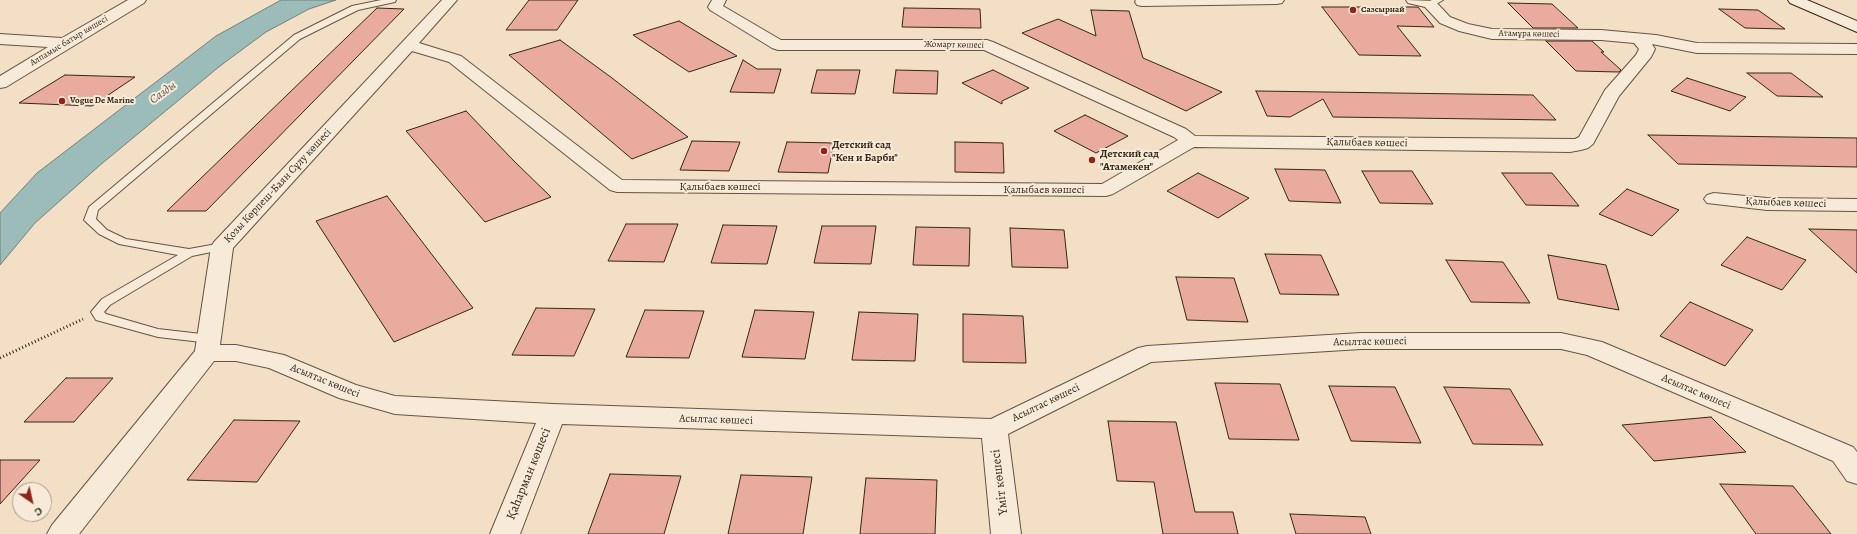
<!DOCTYPE html>
<meta charset="utf-8">
<style>
body{margin:0}
#map{position:relative;width:1857px;height:534px;overflow:hidden;background:#f2dfc5;font-family:Alegreya,serif}
canvas{display:block}
.north{position:absolute;left:12px;top:482px;width:40px;height:40px;box-sizing:border-box;background:#f7ead9;border:1px solid #aa9c8b;border-radius:50%;rotate:146deg;font-size:11px;font-weight:700;line-height:16px;text-align:center;color:#362615}
.north::after{content:'';display:block;margin:auto;width:14px;height:18px;background:#8f2418;clip-path:polygon(50% 0,100% 100%,50% 72%,0 100%)}
</style>
<div id="map">
<canvas width="1857" height="534"></canvas>
<div class="north">С</div>
</div>
<script>
const ctx = document.querySelector('canvas').getContext('2d');
ctx.lineJoin = 'round';
function fillPath(path, color) {
  ctx.fillStyle = color;
  ctx.fill(path, 'evenodd');
}
function poly(rows) {
  const path = new Path2D();
  for (const r of rows) {
    path.moveTo(r[0], r[1]);
    for (let i = 2; i < r.length; i += 2) path.lineTo(r[i], r[i + 1]);
  }
  return path;
}
function strokePath(path, color, width, dash) {
  ctx.strokeStyle = color;
  ctx.lineWidth = width;
  ctx.lineCap = dash ? 'butt' : 'round';
  ctx.setLineDash(dash || []);
  ctx.stroke(path);
}
function write(font, color, halo, rows, align = 'center') {
  ctx.font = font + ' Alegreya,serif';
  ctx.lineWidth = 4;
  ctx.setLineDash([]);
  ctx.textBaseline = 'middle';
  ctx.strokeStyle = halo;
  ctx.fillStyle = color;
  for (const [text, x, y, turn = 0] of rows) {
    ctx.save();
    ctx.translate(x, y);
    ctx.rotate((+turn || 0) * Math.PI / 180);
    ctx.textAlign = isNaN(turn) ? turn : align;
    if (halo) ctx.strokeText(text, 0, 0);
    ctx.fillText(text, 0, 0);
    ctx.restore();
  }
}
const water = poly([
 [281,0,336,0,309,9,266,32,220,66,99,166,35,223,0,265,0,213,37,173,216,36,281,0]
]);
fillPath(water, '#9bbcb8');
strokePath(water, '#738077', 1);
const building = poly([
 [529,0,578,0,557,30,506,30,529,0],
 [1508,3,1552,4,1578,28,1533,28,1508,3],
 [1322,7,1418,7,1434,27,1397,26,1421,56,1359,55,1322,7],
 [377,8,404,9,206,211,167,211,377,8],
 [904,8,980,9,981,28,902,27,904,8],
 [1719,9,1758,10,1785,29,1745,28,1719,9],
 [1091,10,1129,11,1143,58,1222,92,1186,111,1022,33,1058,19,1096,36,1091,10],
 [679,21,715,43,737,56,689,72,633,35,679,21],
 [560,40,612,78,688,137,632,159,509,55,560,40],
 [1546,41,1592,41,1604,52,1601,52,1621,70,1619,72,1576,71,1546,41],
 [743,60,757,69,781,69,774,93,730,92,743,60],
 [817,70,860,70,855,94,811,93,817,70],
 [896,70,938,71,937,94,893,93,896,70],
 [993,70,1029,88,1002,101,1002,104,962,83,993,70],
 [1747,73,1791,73,1823,97,1777,96,1747,73],
 [65,75,135,77,92,106,19,103,65,75],
 [1687,78,1746,97,1730,111,1671,91,1687,78],
 [1256,91,1533,95,1556,120,1333,117,1323,99,1290,117,1267,116,1256,91],
 [466,111,514,161,551,197,485,222,406,131,466,111],
 [1085,115,1128,136,1096,153,1054,131,1085,115],
 [1648,135,1857,138,1857,167,1678,164,1648,135],
 [692,141,740,142,729,171,680,170,692,141],
 [787,142,834,143,828,173,778,172,787,142],
 [955,142,1003,143,1004,173,955,172,955,142],
 [1275,169,1325,170,1341,203,1289,201,1275,169],
 [1362,171,1412,171,1433,204,1380,203,1362,171],
 [1198,173,1249,198,1218,218,1167,191,1198,173],
 [1502,173,1552,173,1579,206,1526,205,1502,173],
 [1627,189,1679,210,1652,236,1599,214,1627,189],
 [387,196,473,308,394,342,316,221,387,196],
 [626,224,678,224,664,262,608,261,626,224],
 [723,225,777,226,767,264,711,263,723,225],
 [822,226,876,226,871,264,814,263,822,226],
 [916,227,970,228,969,266,913,265,916,227],
 [1010,228,1064,230,1068,268,1012,267,1010,228],
 [1809,229,1857,230,1857,273,1809,229],
 [1747,237,1806,260,1782,290,1721,265,1747,237],
 [1265,254,1321,255,1339,295,1280,294,1265,254],
 [1548,255,1606,265,1619,310,1558,299,1548,255],
 [1446,260,1503,262,1530,303,1471,302,1446,260],
 [1176,277,1234,278,1248,322,1187,320,1176,277],
 [1690,302,1753,330,1725,366,1660,336,1690,302],
 [536,308,595,309,574,356,512,355,536,308],
 [645,310,704,311,689,358,626,357,645,310],
 [755,310,814,312,805,359,742,357,755,310],
 [859,312,918,314,915,361,852,360,859,312],
 [963,314,1023,316,1026,363,963,362,963,314],
 [66,378,113,378,74,422,24,422,66,378],
 [1215,383,1280,384,1299,440,1229,439,1215,383],
 [1329,386,1395,387,1421,443,1351,441,1329,386],
 [1444,387,1510,389,1543,445,1473,444,1444,387],
 [1711,417,1746,452,1654,461,1622,425,1711,417],
 [234,420,300,421,257,482,187,480,234,420],
 [1108,421,1176,422,1195,512,1233,512,1238,534,1163,534,1154,482,1117,481,1108,421],
 [0,460,40,460,0,504,0,460],
 [610,474,681,476,664,534,588,534,610,474],
 [741,475,812,477,803,534,728,534,741,475],
 [866,478,937,480,935,534,860,534,866,478],
 [1720,484,1793,486,1831,534,1756,534,1720,484],
 [1290,514,1365,517,1371,534,1296,534,1290,514]
]);
fillPath(building, '#e8ab9e');
strokePath(building, '#362615', 1);
const lane = poly([
 [381,0,396,0,395,2,358,10,300,39,98,210,96,219,107,230,126,239,189,249,222,243,226,245,228,247,226,249,192,256,110,305,104,312,106,314,158,329,210,335,215,336,217,339,215,342,210,343,158,337,96,320,91,312,102,299,178,255,119,244,99,234,84,220,89,207,294,35,352,6,381,0],
 [1432,0,1443,0,1433,6,1427,6,1427,2,1432,0]
]);
const street = poly([
 [128,0,146,0,144,3,6,87,0,88,0,76,48,47,0,44,0,34,62,38,128,0],
 [442,0,457,0,419,43,461,56,622,180,1102,184,1178,140,1174,137,984,50,778,50,772,48,710,10,708,7,712,0,726,0,723,6,781,40,987,40,993,42,1186,129,1195,136,1575,139,1579,137,1605,90,1636,55,1639,49,1634,43,1601,40,1492,39,1459,31,1440,23,1425,7,1408,3,1406,0,1435,1,1450,17,1468,24,1492,29,1601,30,1656,35,1697,43,1857,44,1857,54,1697,53,1652,44,1655,49,1651,57,1619,96,1593,144,1588,148,1581,150,1570,152,1194,147,1113,194,1106,196,617,192,610,190,449,62,412,51,233,248,220,345,236,345,284,355,356,385,395,396,553,404,991,419,1138,348,1147,346,1361,333,1561,333,1602,342,1853,447,1857,452,1857,484,1847,481,1833,461,1587,355,1561,349,1361,349,1151,362,1008,434,1021,534,991,534,982,438,562,424,520,534,490,534,536,423,395,414,339,398,269,368,236,361,214,361,79,534,47,534,52,525,195,351,211,247,214,242,442,0],
 [1136,0,1284,0,1282,3,1277,4,1142,6,1137,5,1135,2,1136,0],
 [1714,193,1767,198,1857,199,1857,211,1767,210,1707,203,1704,199,1707,195,1714,193]
]);
const secondary = poly([
 [1788,0,1807,0,1857,21,1857,32,1790,3,1788,0]
]);
strokePath(lane, '#655441', 2);
strokePath(street, '#655441', 2);
strokePath(secondary, '#362615', 2);
strokePath(poly([
 [0,358,83,319]
]), '#362615', 3, [1, 2.5]);
fillPath(lane, '#f7ead9');
fillPath(street, '#f7ead9');
fillPath(secondary, '#f7ead9');
for (const [x, y, r, color] of [
 [1353,10,4,"#8f2418"],
 [62,101,4,"#8f2418"],
 [824,151,4,"#8f2418"],
 [1092,160,4,"#8f2418"]
]) {
  const dot = new Path2D();
  dot.arc(x, y, r, 0, 2 * Math.PI);
  ctx.fillStyle = color;
  ctx.fill(dot);
  strokePath(dot, '#f7ead9', 1.5);
}
write('bold 9px', '#362615', '#f7ead9', [
 ["Сазсырнай",1361,10],
 ["Vogue De Marine",70,101]
], 'left');
write('9px', '#362615', '#f7ead9', [
 ["Атамұра көшесі",1529,34,1],
 ["Алпамыс батыр көшесі",69,41,-31],
 ["Жомарт көшесі",954,45,1]
]);
write('11px', '#362615', '#f7ead9', [
 ["Қалыбаев көшесі",1367,143,1],
 ["Қозы Көрпеш-Баян Сұлу көшесі",278,186,-47],
 ["Қалыбаев көшесі",720,187],
 ["Қалыбаев көшесі",1044,190],
 ["Қалыбаев көшесі",1786,203,2],
 ["Асылтас көшесі",1370,342,-1],
 ["Асылтас көшесі",325,381,22],
 ["Асылтас көшесі",1696,392,23],
 ["Асылтас көшесі",1046,403,-26],
 ["Асылтас көшесі",716,420,2]
]);
write('bold 11px', '#362615', '#f7ead9', [
 ["Детский сад",832,145],
 ["\"Кен и Барби\"",832,158],
 ["Детский сад",1100,154],
 ["\"Атамекен\"",1100,167]
], 'left');
write('italic 12px', '#545346', '#f7ead9', [
 ["Сазды",163,93,-36]
]);
write('13px', '#362615', '#f7ead9', [
 ["Қаһарман көшесі",529,474,-68],
 ["Үміт көшесі",1000,482,-97]
]);
</script>
